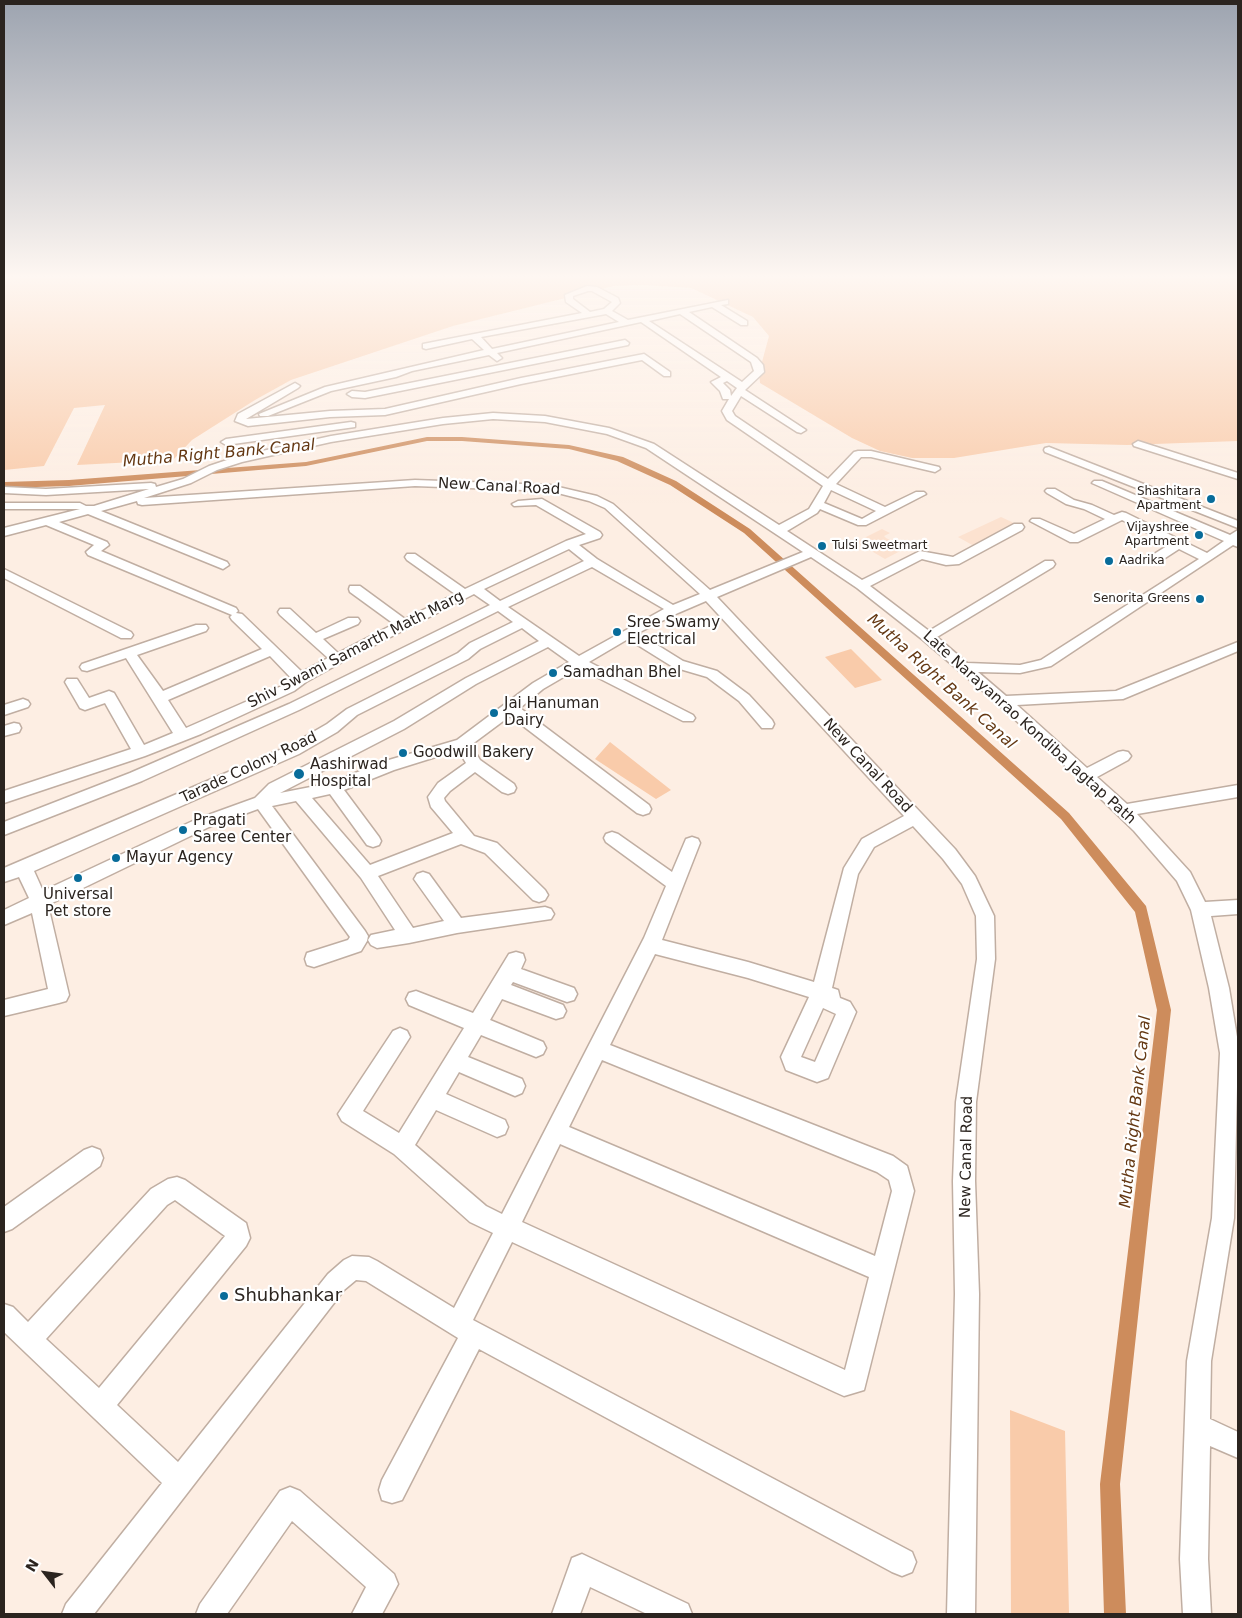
<!DOCTYPE html>
<style>
body{margin:0}
#map{position:relative;width:1242px;height:1618px;overflow:hidden;background:#fdeee3;font-family:"DejaVu Sans",sans-serif}
canvas{display:block}
.frame{position:absolute;inset:0;border:5px solid #2b241f;pointer-events:none}
.north{position:absolute;left:20px;top:1548px;width:50px;height:50px;-webkit-text-stroke:4px #fff;paint-order:stroke;rotate:300deg;font-size:14px;font-weight:700;line-height:20px;text-align:center;color:#2b241f}
.north::after{content:'';display:block;margin:auto;width:18px;height:22px;background:#2b241f;clip-path:polygon(50% 0,100% 100%,50% 72%,0 100%)}
</style>
<div id="map">
<canvas width="1242" height="1618"></canvas>
<div class="frame"></div>
<div class="north">N</div>
</div>
<script>
const ctx = document.querySelector('canvas').getContext('2d');
ctx.lineJoin = 'round';
function fillPath(path, color) {
  ctx.fillStyle = color;
  ctx.fill(path, 'evenodd');
}
function poly(rows) {
  const path = new Path2D();
  for (const r of rows) {
    path.moveTo(r[0], r[1]);
    for (let i = 2; i < r.length; i += 2) path.lineTo(r[i], r[i + 1]);
  }
  return path;
}
function strokePath(path, color, width, dash) {
  ctx.strokeStyle = color;
  ctx.lineWidth = width;
  ctx.lineCap = dash ? 'butt' : 'round';
  ctx.setLineDash(dash || []);
  ctx.stroke(path);
}
function write(font, color, halo, rows, align = 'center') {
  ctx.font = font + ' "DejaVu Sans",sans-serif';
  ctx.lineWidth = 4.5;
  ctx.setLineDash([]);
  ctx.textBaseline = 'middle';
  ctx.strokeStyle = halo;
  ctx.fillStyle = color;
  for (const [text, x, y, turn = 0] of rows) {
    ctx.save();
    ctx.translate(x, y);
    ctx.rotate((+turn || 0) * Math.PI / 180);
    ctx.textAlign = isNaN(turn) ? turn : align;
    if (halo) ctx.strokeText(text, 0, 0);
    ctx.fillText(text, 0, 0);
    ctx.restore();
  }
}
fillPath(poly([
 [1001,517,1016,524,974,546,958,537],
 [882,529,890,533,884,536,886,538,906,548,885,559,856,542]
]), '#fce2d0');
fillPath(poly([
 [4,277,1238,277,1238,441,1127,445,1046,443,954,458,912,458,880,451,852,438,760,383,759,373,769,336,753,317,691,288,642,285,614,286,453,326,291,380,255,400,192,440,173,460,77,465,105,405,74,408,44,466,4,470],
 [851,649,882,680,855,688,825,657],
 [610,742,671,790,656,799,595,759],
 [1010,1410,1065,1431,1069,1614,1011,1614]
]), '#f9cbaa');
fillPath(poly([
 [427,437,462,437,569,445,623,457,676,481,750,529,1069,813,1146,906,1171,1010,1120,1484,1126,1614,1104,1614,1100,1484,1157,1010,1135,912,1061,819,744,533,670,485,617,461,569,449,462,441,427,441,306,466,69,486,4,488,4,482,69,480,306,462,427,437]
]), '#cd8c5c');
const minor = poly([
 [587,286,597,287,618,298,620,303,612,311,628,320,728,300,728,304,721,305,747,321,747,325,741,325,712,307,689,312,757,358,763,365,764,372,745,390,806,430,801,433,797,432,741,396,732,411,735,416,828,479,854,452,858,451,871,451,939,467,940,469,935,472,871,457,861,457,836,484,885,507,916,492,924,492,926,494,866,525,858,525,820,509,817,513,787,531,862,580,920,551,953,557,1014,524,1022,524,1024,527,1022,530,959,564,946,565,922,559,870,586,929,631,1045,561,1053,561,1055,564,1053,567,937,637,967,663,1020,665,1041,660,1199,559,1179,549,1159,562,1151,562,1149,559,1151,556,1170,544,1122,520,1078,542,1070,542,1030,521,1032,519,1040,519,1074,534,1105,519,1084,509,1066,504,1047,493,1045,491,1047,489,1055,489,1074,500,1092,505,1114,515,1122,512,1126,513,1207,553,1224,541,1092,483,1094,481,1102,481,1230,535,1238,530,1238,547,1233,545,1051,666,1020,673,978,672,1006,696,1116,691,1238,642,1238,651,1123,699,1017,705,1087,768,1118,752,1123,751,1128,752,1131,756,1128,760,1097,777,1127,804,1238,785,1238,797,1137,814,1190,872,1205,902,1238,900,1238,914,1211,916,1229,988,1238,1043,1234,1218,1211,1361,1210,1419,1238,1432,1238,1458,1210,1446,1208,1559,1211,1614,1183,1614,1180,1559,1187,1361,1212,1218,1220,1053,1209,988,1191,910,1177,881,1134,831,1102,800,998,704,923,640,857,588,811,557,717,597,955,849,975,876,994,916,995,959,976,1102,975,1181,979,1294,975,1614,947,1614,955,1294,953,1181,956,1102,977,959,976,916,962,884,943,859,913,826,874,847,858,874,832,988,838,990,840,998,850,1002,856,1012,828,1078,817,1082,786,1070,781,1057,809,997,748,978,655,954,610,1045,893,1156,907,1166,914,1191,864,1390,844,1396,835,1392,512,1242,473,1320,912,1552,916,1562,912,1572,902,1576,892,1572,479,1349,402,1500,392,1503,382,1500,379,1490,382,1480,458,1338,366,1281,356,1280,344,1290,94,1614,62,1614,66,1604,162,1483,4,1332,4,1304,13,1307,28,1322,151,1189,168,1179,177,1177,185,1180,246,1223,250,1238,246,1246,117,1405,178,1462,328,1274,344,1260,352,1256,369,1257,377,1261,454,1308,493,1233,470,1222,394,1154,342,1121,338,1114,393,1031,400,1028,407,1031,410,1037,363,1111,399,1133,464,1028,409,1005,406,999,409,993,416,991,473,1013,509,954,516,952,523,954,525,960,521,969,574,988,577,994,574,1000,567,1002,513,982,511,985,563,1005,566,1011,563,1017,556,1019,502,999,490,1020,543,1042,546,1048,543,1054,536,1057,481,1035,468,1057,522,1079,525,1086,522,1093,515,1096,459,1072,446,1094,505,1120,508,1127,505,1134,497,1137,436,1110,415,1145,486,1206,502,1214,644,938,666,886,606,842,604,838,606,834,612,832,618,834,672,872,686,839,692,837,698,839,700,843,662,940,748,962,814,982,844,868,862,839,904,816,706,601,678,613,638,633,683,661,717,671,749,695,772,720,774,724,772,728,762,728,739,701,707,677,673,667,628,639,589,662,693,715,695,718,693,721,683,721,579,668,543,689,520,708,649,805,651,809,649,813,643,815,637,813,510,716,471,745,480,760,514,784,516,788,514,792,508,794,502,792,475,772,450,791,444,798,445,801,474,836,497,843,545,890,548,895,545,900,539,902,533,900,485,853,461,844,378,876,413,928,444,921,414,879,417,874,423,872,429,874,461,918,545,907,551,909,554,914,551,919,457,933,409,943,377,948,371,945,368,940,371,935,395,930,361,878,296,801,272,806,365,931,368,936,367,941,361,951,314,967,307,965,305,959,307,953,348,940,350,937,258,809,209,827,48,905,69,995,66,1001,59,1003,4,1016,4,1000,48,989,32,913,4,925,4,910,29,898,19,877,4,882,4,868,289,746,327,724,347,709,458,653,470,643,513,622,498,611,299,710,142,781,4,835,4,822,130,773,289,704,490,605,474,594,342,662,306,682,294,691,201,734,145,756,4,803,4,791,131,749,105,703,85,710,80,708,65,682,67,679,77,679,89,698,109,691,114,693,144,745,173,733,126,658,87,671,82,670,80,667,82,664,196,625,206,625,208,628,206,631,137,655,163,691,262,649,232,620,230,617,232,615,88,555,86,552,94,545,46,525,4,536,4,528,80,509,4,509,4,503,80,503,86,506,94,506,149,489,46,495,4,493,4,487,46,489,151,483,155,484,156,487,183,479,209,466,239,456,331,436,443,418,493,413,545,416,609,428,654,444,779,525,809,509,823,486,727,420,722,411,729,399,723,399,720,391,711,382,721,377,641,322,497,353,502,358,497,361,489,355,412,371,396,377,331,391,268,416,260,416,259,414,325,387,484,350,472,339,426,349,423,348,423,344,582,313,566,302,565,295,587,286],
 [588,291,592,291,612,302,604,309,590,312,573,299,573,296,588,291],
 [606,314,619,322,492,349,481,337,606,314],
 [680,314,751,362,754,371,742,382,649,321,680,314],
 [727,381,737,388,731,396,730,390,723,383,727,381],
 [493,419,545,422,607,434,646,448,803,552,710,590,613,504,597,496,550,485,415,480,144,498,191,483,217,470,242,462,331,442,443,424,493,419],
 [415,486,550,491,589,501,605,508,700,594,673,605,597,559,579,545,600,538,602,535,600,532,542,499,518,501,512,504,514,506,536,505,586,534,566,541,465,589,415,554,407,554,405,557,407,560,455,594,405,619,360,586,350,586,349,589,350,592,394,624,338,653,323,639,358,624,360,621,358,618,348,618,316,633,290,609,280,609,278,612,280,615,328,658,302,672,242,614,236,613,238,611,236,608,101,551,109,545,107,542,59,522,88,514,223,569,229,565,227,562,101,511,137,501,138,504,142,505,415,486],
 [831,490,876,511,862,519,824,503,831,490],
 [569,549,584,561,500,601,484,589,569,549],
 [592,567,664,609,579,656,508,607,592,567],
 [522,628,539,641,466,678,394,721,269,784,255,798,197,819,43,891,34,871,299,754,337,732,357,715,468,659,480,649,522,628],
 [548,647,569,662,533,683,457,740,382,762,331,783,280,793,404,729,476,684,548,647],
 [270,656,292,679,284,685,186,728,168,700,270,656],
 [458,750,466,763,438,783,428,797,431,807,453,833,370,865,312,798,330,794,367,845,373,847,379,845,381,841,379,837,344,790,394,770,458,750],
 [823,1008,836,1014,815,1062,801,1057,823,1008],
 [602,1060,877,1172,889,1180,892,1191,875,1256,569,1127,602,1060],
 [560,1144,869,1277,845,1370,522,1222,560,1144],
 [175,1200,225,1236,99,1388,46,1339,167,1205,175,1200],
 [625,340,629,343,628,345,365,398,352,397,347,394,352,391,365,392,625,340],
 [644,354,670,372,670,376,664,376,642,360,521,384,385,415,330,417,248,426,235,421,238,414,295,383,300,386,298,388,246,419,330,411,385,409,521,378,644,354],
 [351,422,355,423,355,427,226,445,221,442,226,439,351,422],
 [1138,441,1238,473,1238,479,1134,446,1133,444,1138,441],
 [1049,447,1238,521,1238,528,1045,452,1044,450,1045,448,1049,447],
 [4,569,131,632,133,635,131,638,121,638,4,578,4,569],
 [23,699,28,701,30,704,28,707,4,715,4,705,23,699],
 [14,723,19,724,21,728,19,732,4,736,4,726,14,723],
 [92,1147,100,1150,103,1158,100,1166,12,1229,4,1232,4,1207,84,1150,92,1147],
 [290,1487,300,1491,394,1574,398,1584,382,1614,352,1614,366,1587,292,1521,227,1614,196,1614,200,1604,280,1491,290,1487],
 [582,1554,688,1604,692,1614,647,1614,590,1587,580,1614,552,1614,572,1558,582,1554]
]);
strokePath(minor, '#c0aea2', 3);
fillPath(minor, '#fff');
const sky = ctx.createLinearGradient(0, 0, 0, 503);
sky.addColorStop(0, '#9da4b0');
sky.addColorStop(0.55, '#fef7f2');
sky.addColorStop(1, '#fef7f200');
ctx.fillStyle = sky;
ctx.fillRect(0, 0, 1242, 503);
for (const [x, y, r, color] of [
 [1211,499,5,"#086c9a"],
 [1199,535,5,"#086c9a"],
 [822,546,5,"#086c9a"],
 [1109,561,5,"#086c9a"],
 [1200,599,5,"#086c9a"],
 [617,632,5,"#086c9a"],
 [553,673,5,"#086c9a"],
 [494,713,5,"#086c9a"],
 [403,753,5,"#086c9a"],
 [299,774,6,"#086c9a"],
 [183,830,5,"#086c9a"],
 [116,858,5,"#086c9a"],
 [78,878,5,"#086c9a"],
 [224,1296,5,"#086c9a"]
]) {
  const dot = new Path2D();
  dot.arc(x, y, r, 0, 2 * Math.PI);
  ctx.fillStyle = color;
  ctx.fill(dot);
  strokePath(dot, '#fff', 2);
}
write('12px', '#2b241f', '#fff', [
 ["Shashitara",1201,492],
 ["Apartment",1201,506],
 ["Vijayshree",1189,528],
 ["Apartment",1189,542],
 ["Tulsi Sweetmart",832,546,"left"],
 ["Aadrika",1119,561,"left"],
 ["Senorita Greens",1190,599]
], 'right');
write('15px', '#2b241f', '#fff', [
 ["New Canal Road",499,487,3],
 ["Shiv Swami Samarth Math Marg",356,650,-27],
 ["Late Narayanrao Kondiba Jagtap Path",1029,728,42],
 ["New Canal Road",867,766,47],
 ["Tarade Colony Road",249,768,-25],
 ["New Canal Road",967,1157,-89]
]);
write('15px', '#2b241f', '#fff', [
 ["Sree Swamy",627,623],
 ["Electrical",627,640],
 ["Samadhan Bhel",563,673],
 ["Jai Hanuman",504,704],
 ["Dairy",504,721],
 ["Goodwill Bakery",413,753],
 ["Aashirwad",310,765],
 ["Hospital",310,782],
 ["Pragati",193,821],
 ["Saree Center",193,838],
 ["Mayur Agency",126,858],
 ["Universal",78,895,"center"],
 ["Pet store",78,912,"center"]
], 'left');
write('italic 16px', '#643813', '#fff', [
 ["Mutha Right Bank Canal",219,454,-5],
 ["Mutha Right Bank Canal",941,682,42],
 ["Mutha Right Bank Canal",1136,1112,-84]
]);
write('18px', '#2b241f', '#fff', [
 ["Shubhankar",234,1296]
], 'left');
</script>
